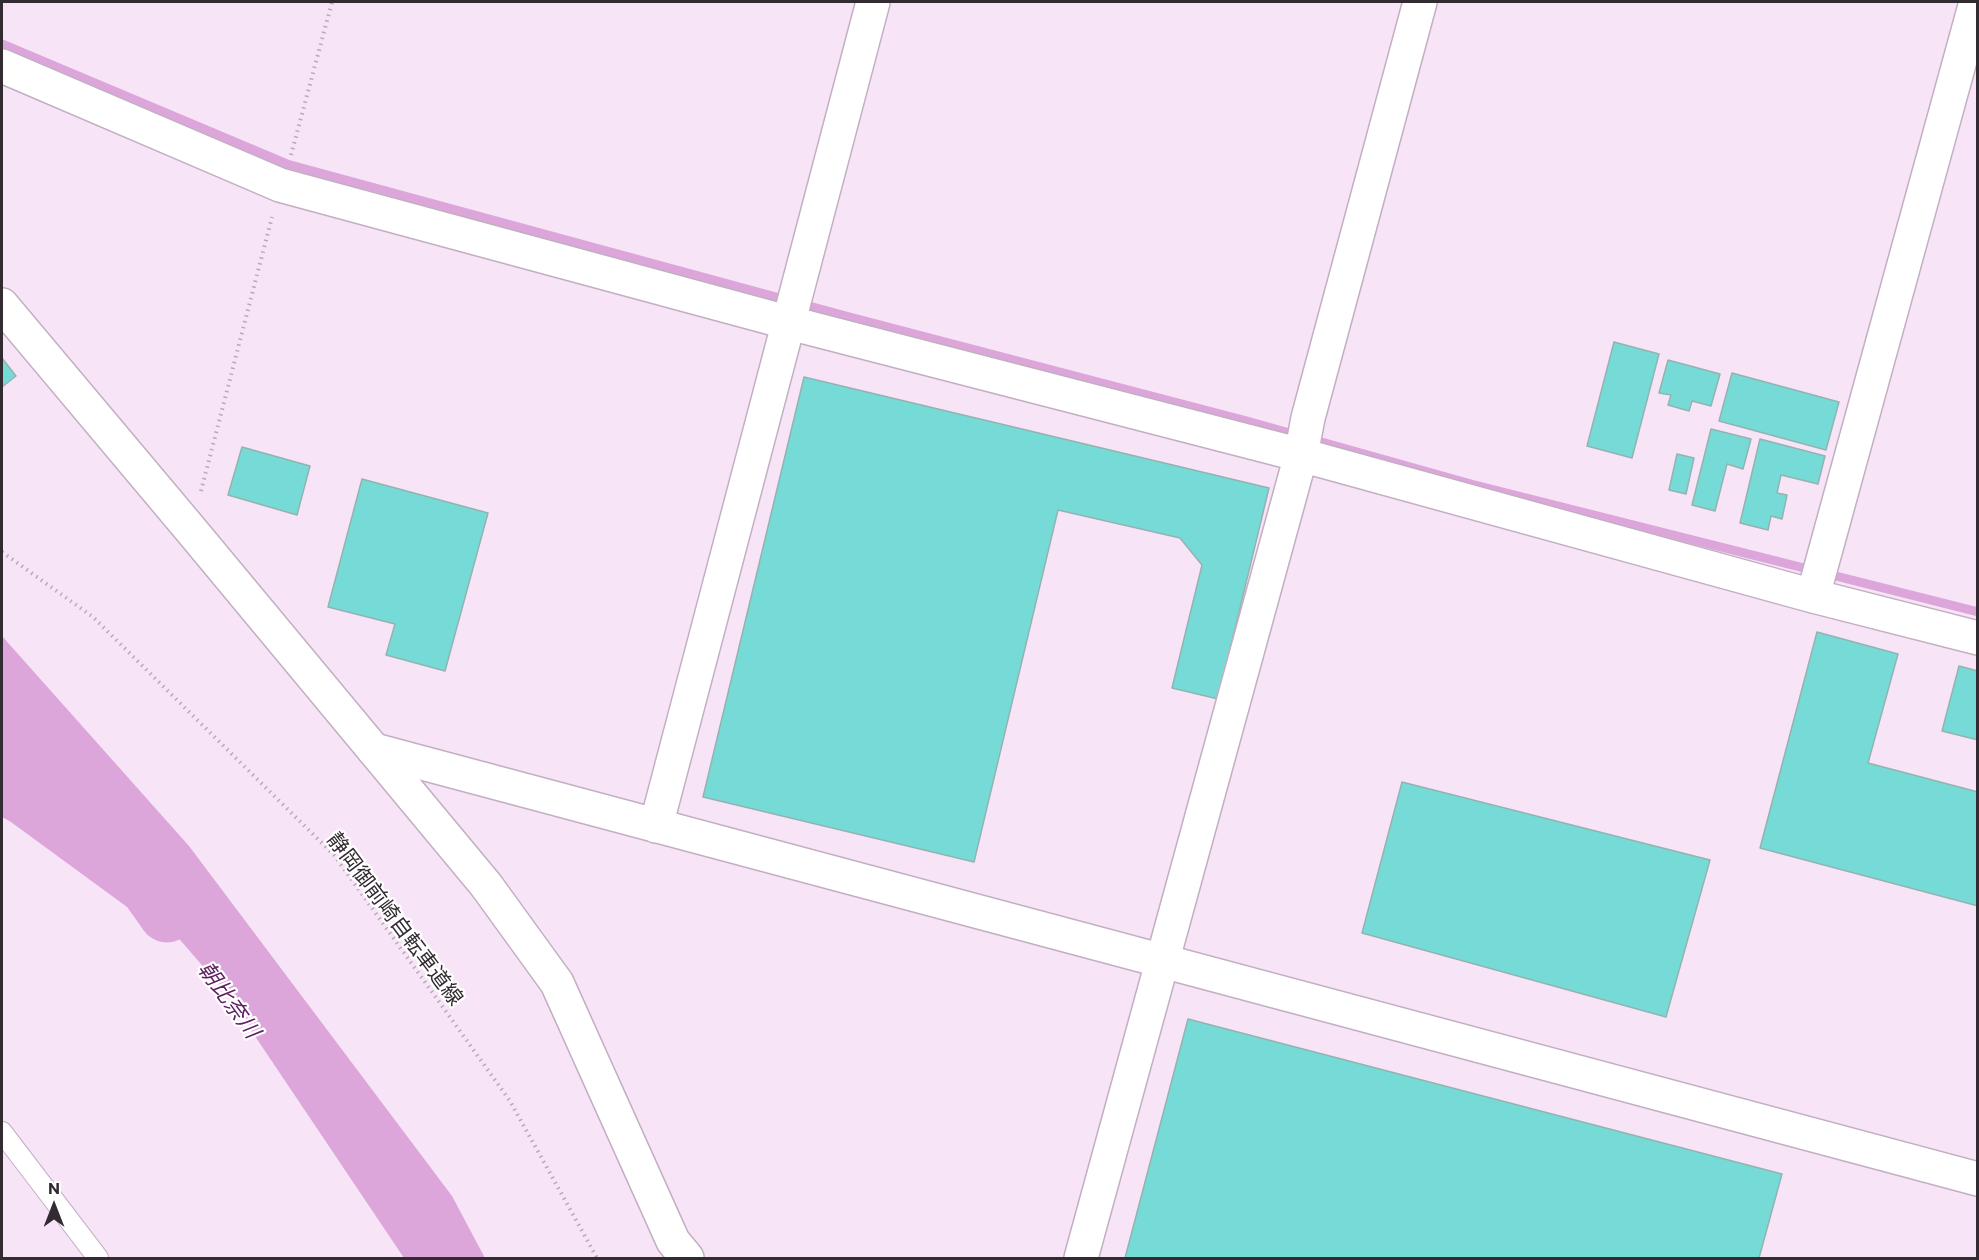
<!DOCTYPE html>
<meta charset="utf-8">
<style>
body{margin:0}
#map{position:relative;width:1979px;height:1260px;overflow:hidden;background:#f8e4f7;font-family:Commissioner,sans-serif}
canvas{display:block}
.frame{position:absolute;inset:0;border:3px solid #332b32;pointer-events:none}
.north{position:absolute;left:24px;top:1176px;width:60px;height:60px;-webkit-text-stroke:4px #fff;paint-order:stroke;rotate:0deg;font-size:16px;font-weight:700;line-height:24px;text-align:center;color:#332b32}
.north::after{content:'';display:block;margin:auto;width:21px;height:27px;background:#332b32;clip-path:polygon(50% 0,100% 100%,50% 72%,0 100%)}
</style>
<div id="map">
<canvas width="1979" height="1260"></canvas>
<div class="frame"></div>
<div class="north">N</div>
</div>
<script>
const ctx = document.querySelector('canvas').getContext('2d');
ctx.lineJoin = 'round';
function fillPath(path, color) {
  ctx.fillStyle = color;
  ctx.fill(path, 'evenodd');
}
function poly(rows) {
  const path = new Path2D();
  for (const r of rows) {
    path.moveTo(r[0], r[1]);
    for (let i = 2; i < r.length; i += 2) path.lineTo(r[i], r[i + 1]);
  }
  return path;
}
function strokePath(path, color, width, dash) {
  ctx.strokeStyle = color;
  ctx.lineWidth = width;
  ctx.lineCap = dash ? 'butt' : 'round';
  ctx.setLineDash(dash || []);
  ctx.stroke(path);
}
function write(font, color, halo, rows, align = 'center') {
  ctx.font = font + ' Commissioner,"Noto Sans JP",sans-serif';
  ctx.lineWidth = 4.5;
  ctx.setLineDash([]);
  ctx.textBaseline = 'middle';
  ctx.strokeStyle = halo;
  ctx.fillStyle = color;
  for (const [text, x, y, turn = 0] of rows) {
    ctx.save();
    ctx.translate(x, y);
    ctx.rotate((+turn || 0) * Math.PI / 180);
    ctx.textAlign = isNaN(turn) ? turn : align;
    if (halo) ctx.strokeText(text, 0, 0);
    ctx.fillText(text, 0, 0);
    ctx.restore();
  }
}
fillPath(poly([
 [2,636,189,846,452,1196,485,1258,404,1258,226,993,111,860,2,760]
]), '#dca6db');
strokePath(poly([
 [2,44,287,164,846,316,1247,421,1471,484,1978,612]
]), '#dca6db', 9);
strokePath(poly([
 [2,785,25,797,148,887,167,914]
]), '#dca6db', 57);
const building = poly([
 [1614,342,1659,354,1632,458,1587,446,1614,342],
 [2,358,16,376,2,387,2,358],
 [1668,360,1720,374,1711,406,1692,401,1689,411,1668,405,1671,395,1659,393,1668,360],
 [1732,373,1839,402,1826,450,1719,421,1732,373],
 [804,377,1269,488,1218,699,1172,688,1202,565,1180,538,1058,510,974,862,703,797,804,377],
 [1711,429,1751,439,1743,469,1727,464,1715,511,1692,505,1711,429],
 [1760,439,1825,456,1818,484,1781,475,1777,493,1787,495,1782,519,1771,516,1768,530,1740,523,1760,439],
 [242,447,310,466,297,515,228,495,242,447],
 [1677,454,1694,458,1686,494,1669,490,1677,454],
 [362,479,488,513,445,671,386,655,395,624,328,607,362,479],
 [1817,632,1898,654,1868,763,1978,792,1978,906,1760,848,1817,632],
 [1959,666,1978,671,1978,740,1942,731,1959,666],
 [1402,782,1710,860,1666,1017,1362,933,1402,782],
 [1188,1019,1782,1174,1759,1258,1125,1258,1188,1019]
]);
fillPath(building, '#76dbd7');
strokePath(building, '#93b3b1', 1.5);
const lane = poly([
 [2,1132,98,1258]
]);
const street = poly([
 [2,66,280,185,790,323,1301,455,1813,596,1978,638],
 [1813,596,1976,2],
 [374,750,1978,1179],
 [656,826,873,2],
 [1081,1258,1301,455,1308,418,1420,2]
]);
const secondary = poly([
 [2,305,191,530,486,885,557,983,673,1241,687,1258]
]);
strokePath(lane, '#c2afc2', 22);
strokePath(street, '#c2afc2', 36);
strokePath(secondary, '#c2afc2', 36);
strokePath(poly([
 [291,155,332,2],
 [201,491,272,217],
 [2,552,93,617,334,855,510,1101,597,1258]
]), '#baaab9', 4, [1.5, 4.5]);
strokePath(lane, '#fff', 20);
strokePath(street, '#fff', 33);
strokePath(secondary, '#fff', 33);
write('21px', '#332b32', '#fff', [
 ["静岡御前崎自転車道線",395,919,53]
]);
write('italic 22px', '#5f2161', '#fff', [
 ["朝比奈川",229,1000,54]
]);
</script>
